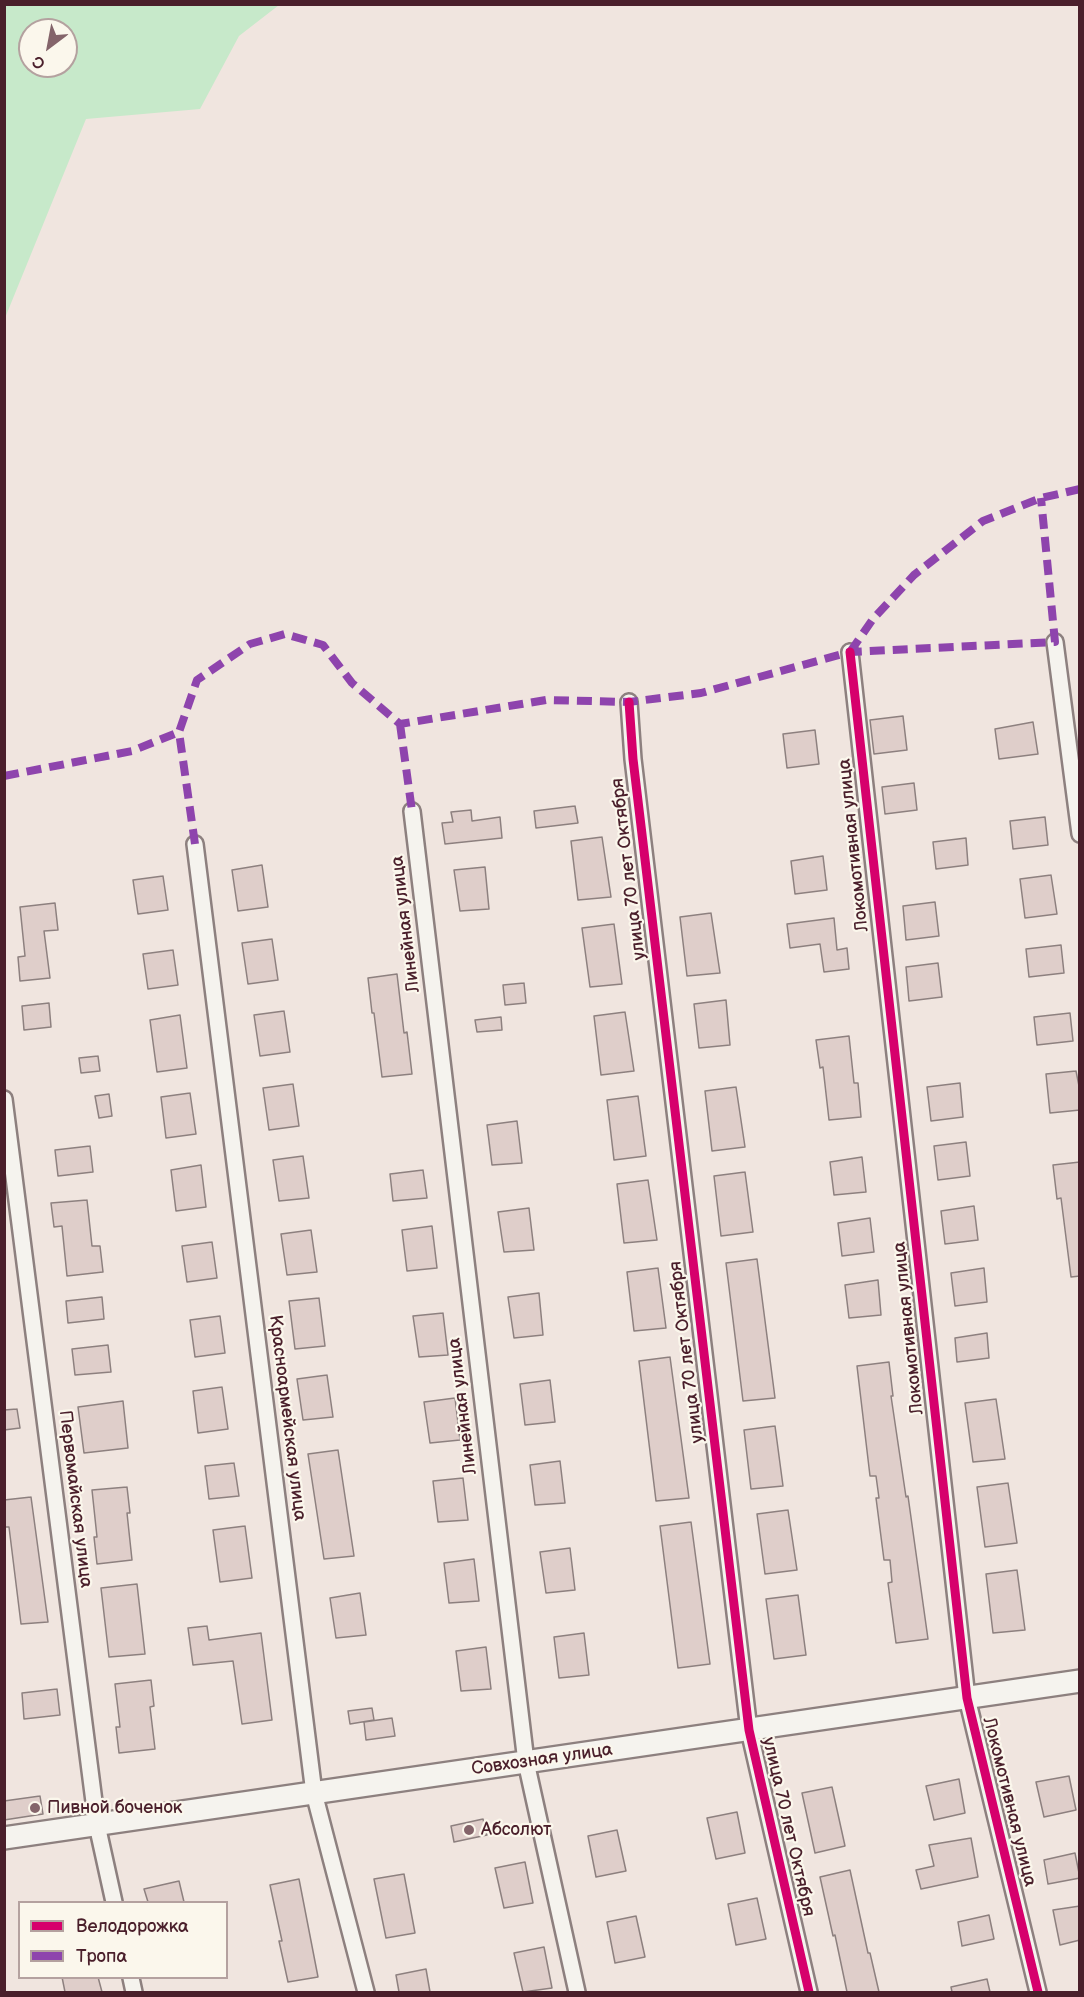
<!DOCTYPE html>
<meta charset="utf-8">
<style>
body{margin:0}
#map{position:relative;width:1084px;height:1997px;overflow:hidden;background:#f0e5df;font-family:"Balsamiq Sans",sans-serif}
canvas{display:block}
.frame{position:absolute;inset:0;border:6px solid #4a1f2b;pointer-events:none}
.legend{position:absolute;left:18px;top:1901px;width:210px;height:78px;box-sizing:border-box;background:#fbf7ec;border:2px solid #b4a19f;margin:0;padding:8px 10px;list-style:none;font-size:18px;color:#4a1f2b}
.legend li{display:flex;align-items:center;gap:12px;height:30px}
.legend b{width:30px;border:2px solid #b4a19f}
.north{position:absolute;left:18px;top:18px;width:60px;height:60px;box-sizing:border-box;background:#fbf7ec;border:2px solid #b4a19f;border-radius:50%;rotate:212deg;font-size:16px;font-weight:700;line-height:24px;text-align:center;color:#4a1f2b}
.north::after{content:'';display:block;margin:auto;width:21px;height:27px;background:#84646a;clip-path:polygon(50% 0,100% 100%,50% 72%,0 100%)}
</style>
<div id="map">
<canvas width="1084" height="1997"></canvas>
<div class="frame"></div>
<ul class="legend">
<li><b style="height:8px;background:#d6006c"></b>Велодорожка</li>
<li><b style="height:8px;background:#8e44ad"></b>Тропа</li>
</ul>
<div class="north">С</div>
</div>
<script>
const ctx = document.querySelector('canvas').getContext('2d');
ctx.lineJoin = 'round';
function fillPath(path, color) {
  ctx.fillStyle = color;
  ctx.fill(path, 'evenodd');
}
function poly(rows) {
  const path = new Path2D();
  for (const r of rows) {
    path.moveTo(r[0], r[1]);
    for (let i = 2; i < r.length; i += 2) path.lineTo(r[i], r[i + 1]);
  }
  return path;
}
function strokePath(path, color, width, dash) {
  ctx.strokeStyle = color;
  ctx.lineWidth = width;
  ctx.lineCap = dash ? 'butt' : 'round';
  ctx.setLineDash(dash || []);
  ctx.stroke(path);
}
function write(font, color, halo, rows, align = 'center') {
  ctx.font = font + ' "Balsamiq Sans",sans-serif';
  ctx.lineWidth = 4.5;
  ctx.setLineDash([]);
  ctx.textBaseline = 'middle';
  ctx.strokeStyle = halo;
  ctx.fillStyle = color;
  for (const [text, x, y, turn = 0] of rows) {
    ctx.save();
    ctx.translate(x, y);
    ctx.rotate((+turn || 0) * Math.PI / 180);
    ctx.textAlign = isNaN(turn) ? turn : align;
    if (halo) ctx.strokeText(text, 0, 0);
    ctx.fillText(text, 0, 0);
    ctx.restore();
  }
}
fillPath(poly([
 [5,4,279,5,239,36,200,109,86,119,5,318],
 [30,30,66,30,66,66,30,66]
]), '#c7e9ca');
const building = poly([
 [903,716,907,750,874,754,870,720,903,716],
 [1033,722,1038,754,999,759,995,729,1033,722],
 [815,730,819,764,787,768,783,734,815,730],
 [914,783,917,810,885,814,882,787,914,783],
 [575,806,578,823,536,828,534,811,575,806],
 [471,810,472,821,500,817,502,838,445,844,442,823,453,822,451,812,471,810],
 [1045,817,1048,845,1013,849,1010,821,1045,817],
 [602,837,611,897,578,900,571,841,602,837],
 [966,838,968,865,936,869,933,842,966,838],
 [823,856,827,890,795,894,791,861,823,856],
 [262,865,268,907,238,911,232,870,262,865],
 [485,867,489,909,460,911,454,870,485,867],
 [1051,875,1057,914,1025,918,1020,879,1051,875],
 [163,876,168,910,138,914,133,880,163,876],
 [935,902,939,936,906,940,903,906,935,902],
 [55,903,58,930,44,931,50,978,20,981,18,957,25,956,20,907,55,903],
 [711,913,720,973,687,976,680,917,711,913],
 [834,918,837,950,847,948,849,969,824,972,820,944,790,948,787,924,834,918],
 [614,924,622,984,590,987,582,928,614,924],
 [272,939,278,980,248,984,242,943,272,939],
 [1061,945,1064,973,1029,977,1026,949,1061,945],
 [173,950,178,985,148,989,143,954,173,950],
 [938,963,942,997,909,1001,906,967,938,963],
 [397,974,404,1033,407,1032,412,1074,382,1077,374,1013,372,1013,368,978,397,974],
 [524,983,526,1003,505,1005,503,985,524,983],
 [726,1000,730,1045,699,1048,694,1004,726,1000],
 [49,1003,51,1027,24,1030,22,1006,49,1003],
 [284,1011,290,1052,260,1056,254,1015,284,1011],
 [625,1012,634,1071,601,1075,594,1016,625,1012],
 [1070,1013,1073,1041,1037,1045,1034,1017,1070,1013],
 [180,1015,187,1068,157,1072,150,1020,180,1015],
 [501,1017,502,1030,477,1032,475,1020,501,1017],
 [849,1036,854,1083,858,1083,861,1117,829,1120,823,1067,820,1068,816,1040,849,1036],
 [98,1056,100,1071,81,1073,79,1058,98,1056],
 [1076,1071,1080,1091,1080,1110,1050,1113,1046,1074,1076,1071],
 [960,1083,963,1117,931,1121,927,1087,960,1083],
 [293,1084,299,1126,269,1130,263,1088,293,1084],
 [736,1087,745,1147,712,1151,705,1091,736,1087],
 [190,1093,196,1134,166,1138,161,1097,190,1093],
 [109,1094,112,1116,99,1118,95,1096,109,1094],
 [638,1096,646,1156,614,1160,607,1100,638,1096],
 [517,1121,522,1163,492,1165,487,1125,517,1121],
 [966,1142,970,1176,938,1180,934,1146,966,1142],
 [90,1146,93,1172,58,1176,55,1150,90,1146],
 [303,1156,309,1198,279,1201,273,1160,303,1156],
 [862,1157,866,1192,834,1195,830,1162,862,1157],
 [1080,1162,1080,1276,1071,1277,1061,1198,1057,1199,1053,1165,1080,1162],
 [201,1165,206,1207,176,1211,171,1170,201,1165],
 [423,1170,427,1198,393,1201,390,1174,423,1170],
 [745,1172,753,1232,721,1236,714,1176,745,1172],
 [648,1180,657,1240,624,1243,617,1184,648,1180],
 [87,1200,92,1246,100,1246,103,1272,67,1276,62,1226,54,1227,51,1203,87,1200],
 [974,1206,978,1240,945,1244,941,1211,974,1206],
 [529,1208,534,1250,504,1252,498,1212,529,1208],
 [870,1218,874,1252,842,1256,838,1223,870,1218],
 [432,1226,437,1268,407,1271,402,1230,432,1226],
 [311,1230,317,1272,287,1275,281,1234,311,1230],
 [212,1242,217,1278,187,1282,182,1246,212,1242],
 [757,1259,775,1398,743,1401,726,1263,757,1259],
 [658,1268,666,1328,634,1331,627,1272,658,1268],
 [984,1268,987,1302,955,1306,951,1273,984,1268],
 [878,1280,881,1315,849,1318,845,1285,878,1280],
 [539,1293,543,1335,514,1338,508,1297,539,1293],
 [102,1297,104,1319,68,1323,66,1301,102,1297],
 [319,1298,325,1346,295,1349,289,1301,319,1298],
 [443,1313,448,1355,419,1357,413,1316,443,1313],
 [220,1316,225,1353,195,1357,190,1320,220,1316],
 [987,1333,989,1358,957,1362,955,1338,987,1333],
 [108,1345,111,1372,75,1375,72,1349,108,1345],
 [670,1357,689,1498,656,1501,639,1361,670,1357],
 [889,1362,893,1396,891,1396,906,1497,908,1496,928,1639,896,1643,888,1583,892,1582,890,1560,884,1560,876,1498,879,1498,876,1476,870,1476,857,1366,889,1362],
 [327,1375,333,1417,303,1420,297,1379,327,1375],
 [550,1380,555,1422,525,1425,520,1384,550,1380],
 [222,1387,228,1429,198,1433,193,1391,222,1387],
 [455,1398,460,1440,430,1443,424,1402,455,1398],
 [996,1399,1005,1459,973,1462,965,1403,996,1399],
 [123,1401,128,1448,84,1453,78,1407,123,1401],
 [17,1409,20,1428,4,1430,4,1410,17,1409],
 [775,1426,783,1486,751,1489,744,1430,775,1426],
 [338,1450,354,1556,324,1559,308,1454,338,1450],
 [560,1461,565,1503,535,1505,530,1465,560,1461],
 [234,1463,239,1496,209,1499,205,1466,234,1463],
 [463,1478,468,1520,438,1522,433,1481,463,1478],
 [1008,1483,1017,1543,985,1547,977,1487,1008,1483],
 [127,1487,130,1513,127,1513,132,1560,97,1564,94,1537,97,1537,92,1490,127,1487],
 [31,1497,48,1622,21,1624,9,1527,4,1527,4,1500,31,1497],
 [788,1510,797,1570,765,1574,757,1514,788,1510],
 [691,1522,710,1664,678,1668,660,1526,691,1522],
 [245,1526,252,1578,220,1582,213,1530,245,1526],
 [570,1548,575,1590,546,1593,540,1552,570,1548],
 [474,1559,479,1601,449,1603,444,1563,474,1559],
 [1017,1570,1025,1630,993,1633,986,1574,1017,1570],
 [137,1584,145,1654,109,1657,101,1588,137,1584],
 [360,1593,366,1635,336,1638,330,1598,360,1593],
 [798,1595,806,1655,774,1659,766,1599,798,1595],
 [207,1626,209,1640,261,1633,272,1720,242,1724,233,1661,193,1665,188,1628,207,1626],
 [584,1633,589,1675,559,1678,554,1637,584,1633],
 [486,1647,491,1689,461,1691,456,1651,486,1647],
 [151,1680,154,1706,150,1707,155,1749,119,1753,116,1727,120,1727,115,1684,151,1680],
 [57,1689,60,1715,24,1719,22,1693,57,1689],
 [372,1708,374,1720,350,1724,348,1711,372,1708],
 [392,1718,395,1736,366,1740,364,1722,392,1718],
 [1069,1776,1076,1810,1044,1817,1036,1782,1069,1776],
 [959,1779,965,1813,934,1820,926,1786,959,1779],
 [832,1787,845,1846,815,1853,802,1793,832,1787],
 [40,1796,43,1814,4,1820,4,1801,40,1796],
 [737,1812,745,1853,716,1859,707,1818,737,1812],
 [483,1819,487,1835,454,1842,451,1826,483,1819],
 [617,1830,626,1871,596,1877,588,1836,617,1830],
 [971,1838,978,1877,921,1889,916,1870,934,1866,929,1845,971,1838],
 [1075,1853,1080,1878,1048,1884,1044,1860,1075,1853],
 [525,1862,533,1903,504,1908,495,1868,525,1862],
 [850,1870,868,1953,870,1953,879,1992,847,1992,835,1935,833,1936,820,1877,850,1870],
 [404,1874,415,1933,386,1938,374,1879,404,1874],
 [299,1879,318,1977,288,1982,279,1941,282,1941,270,1885,299,1879],
 [179,1881,184,1902,148,1902,144,1889,179,1881],
 [757,1898,766,1939,736,1945,728,1904,757,1898],
 [1080,1906,1080,1940,1060,1945,1053,1910,1080,1906],
 [989,1915,994,1939,962,1946,958,1922,989,1915],
 [636,1916,645,1957,615,1963,607,1922,636,1916],
 [544,1947,552,1988,523,1992,514,1953,544,1947],
 [426,1969,430,1992,399,1992,396,1975,426,1969],
 [62,1977,98,1977,102,1992,65,1992,62,1977],
 [987,1979,990,1992,952,1992,951,1987,987,1979]
]);
fillPath(building, '#dfceca');
strokePath(building, '#8d807f', 1.5);
const street = poly([
 [1055,642,1080,834],
 [850,652,967,1698,1038,1992],
 [629,702,633,759,749,1730,809,1992],
 [412,811,526,1762,577,1992],
 [195,844,314,1793,366,1992],
 [4,1099,97,1825,114,1902],
 [131,1978,134,1992]
]);
const secondary = poly([
 [4,1838,1080,1681]
]);
strokePath(street, '#8d807f', 20);
strokePath(secondary, '#8d807f', 26);
strokePath(street, '#f5f3ee', 15);
strokePath(secondary, '#f5f3ee', 21);
strokePath(poly([
 [850,652,873,619,914,575,983,521,1041,498,1080,489],
 [400,724,412,811],
 [4,776,132,751,179,732],
 [195,844,179,732,197,680,250,644,285,634,323,645,352,683,400,724,546,700,629,702,701,693,850,652,1055,642,1041,498]
]), '#8e44ad', 8, [15, 8]);
strokePath(poly([
 [850,652,967,1698,1038,1992],
 [629,702,633,759,749,1730,809,1992]
]), '#d6006c', 9);
for (const [x, y, r, color] of [
 [35,1808,6,"#84646a"],
 [469,1830,6,"#84646a"]
]) {
  const dot = new Path2D();
  dot.arc(x, y, r, 0, 2 * Math.PI);
  ctx.fillStyle = color;
  ctx.fill(dot);
  strokePath(dot, '#fbf7ec', 2);
}
write('18px', '#4a1f2b', '#fbf7ec', [
 ["Локомотивная улица",854,845,-96],
 ["улица 70 лет Октября",629,869,-97],
 ["Линейная улица",406,924,-97],
 ["Локомотивная улица",909,1328,-96],
 ["улица 70 лет Октября",687,1352,-97],
 ["Линейная улица",463,1406,-97],
 ["Красноармейская улица",287,1418,83],
 ["Первомайская улица",75,1499,83],
 ["Совхозная улица",542,1760,-8],
 ["Локомотивная улица",1009,1802,76],
 ["улица 70 лет Октября",788,1827,77]
]);
write('18px', '#4a1f2b', '#fbf7ec', [
 ["Пивной боченок",47,1808],
 ["Абсолют",481,1830]
], 'left');
</script>
